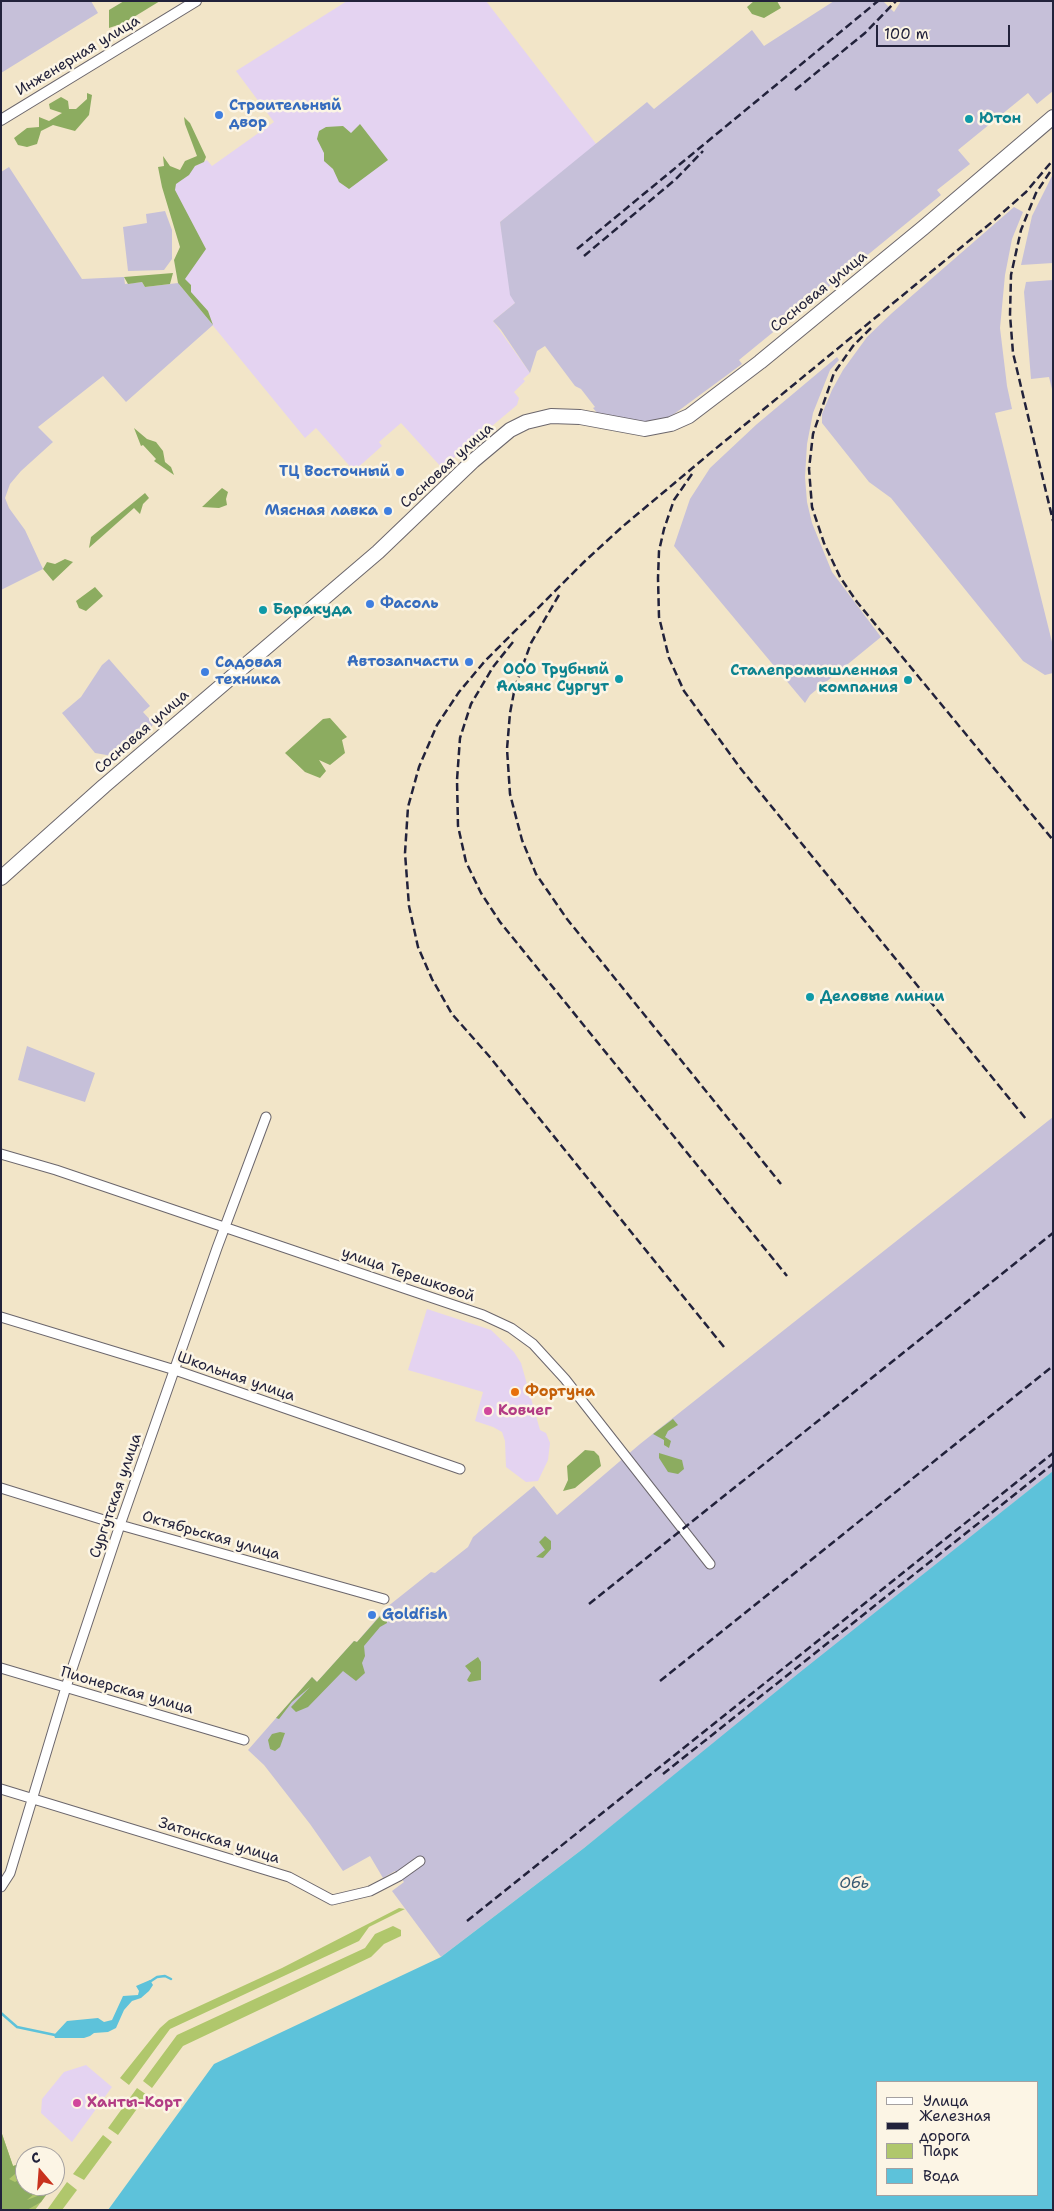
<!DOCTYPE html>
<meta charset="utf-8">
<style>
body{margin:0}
#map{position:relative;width:1054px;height:2211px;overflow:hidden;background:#f2e5c8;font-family:"Shantell Sans",sans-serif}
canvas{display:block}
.frame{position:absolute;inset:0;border:2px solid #22223b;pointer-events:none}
.legend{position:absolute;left:876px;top:2081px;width:162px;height:115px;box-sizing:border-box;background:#fcf5e5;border:1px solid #a5a1a1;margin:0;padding:6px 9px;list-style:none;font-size:15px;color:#22223b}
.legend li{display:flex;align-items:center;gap:10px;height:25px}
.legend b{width:25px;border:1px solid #a5a1a1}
.north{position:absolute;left:15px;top:2146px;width:50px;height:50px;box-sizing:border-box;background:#fcf5e5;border:1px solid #a5a1a1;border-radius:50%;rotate:342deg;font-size:14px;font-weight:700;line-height:20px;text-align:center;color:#22223b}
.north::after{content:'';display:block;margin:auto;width:18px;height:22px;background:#c8321e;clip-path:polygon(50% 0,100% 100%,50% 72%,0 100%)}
.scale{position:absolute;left:876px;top:25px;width:134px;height:22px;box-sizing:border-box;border:2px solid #22223b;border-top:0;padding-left:6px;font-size:15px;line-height:18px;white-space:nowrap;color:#22223b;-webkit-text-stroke:4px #fcf5e5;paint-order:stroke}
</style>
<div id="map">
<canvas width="1054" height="2211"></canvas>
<div class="frame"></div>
<ul class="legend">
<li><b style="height:6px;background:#fff"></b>Улица</li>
<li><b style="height:6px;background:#22223b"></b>Железная дорога</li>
<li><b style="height:14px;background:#b0c76c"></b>Парк</li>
<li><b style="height:14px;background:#5dc2da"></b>Вода</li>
</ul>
<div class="north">С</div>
<div class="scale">100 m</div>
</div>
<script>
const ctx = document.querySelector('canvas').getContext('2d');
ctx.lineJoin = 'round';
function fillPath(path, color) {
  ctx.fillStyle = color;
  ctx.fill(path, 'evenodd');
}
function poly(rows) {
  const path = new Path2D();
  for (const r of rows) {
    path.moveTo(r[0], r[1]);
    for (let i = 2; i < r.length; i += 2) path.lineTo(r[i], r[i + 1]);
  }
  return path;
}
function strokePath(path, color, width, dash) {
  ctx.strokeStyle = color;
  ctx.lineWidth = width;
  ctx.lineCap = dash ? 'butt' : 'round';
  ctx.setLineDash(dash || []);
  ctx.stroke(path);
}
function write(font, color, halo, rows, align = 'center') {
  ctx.font = font + ' "Shantell Sans",sans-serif';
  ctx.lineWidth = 5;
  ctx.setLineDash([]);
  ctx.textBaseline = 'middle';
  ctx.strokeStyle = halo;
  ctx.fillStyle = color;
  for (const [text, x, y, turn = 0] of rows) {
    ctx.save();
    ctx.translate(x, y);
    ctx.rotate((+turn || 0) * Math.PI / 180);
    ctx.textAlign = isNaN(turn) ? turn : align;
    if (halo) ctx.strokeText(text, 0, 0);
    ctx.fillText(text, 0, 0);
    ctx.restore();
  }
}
fillPath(poly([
 [347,1,486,1,597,145,500,222,515,303,493,321,530,373,523,379,525,381,514,392,519,398,517,405,442,468,401,423,379,442,382,446,354,471,316,428,305,438,178,283,191,255,163,182,207,160,212,166,274,122,236,71],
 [427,1309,491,1330,514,1352,521,1363,540,1430,546,1433,550,1443,548,1460,538,1481,526,1482,506,1467,505,1441,502,1432,493,1427,475,1421,483,1392,408,1370],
 [86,2065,112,2087,72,2142,41,2113,42,2099,64,2072]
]), '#e4d3f1');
fillPath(poly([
 [1,1,91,1,98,13,1,73],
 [834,1,883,1,894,12,901,1,1053,1,1053,91,1037,104,1028,93,958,150,970,164,937,190,941,195,739,360,742,364,670,417,647,423,598,414,593,408,595,407,581,389,575,386,545,346,537,351,530,373,501,330,493,321,515,303,510,295,500,222,647,102,654,109,752,30,764,46],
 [9,167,82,279,124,277,125,284,142,282,145,287,178,283,213,325,126,402,103,376,38,427,53,442,21,471,10,484,5,498,9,508,25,530,43,569,1,590,1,172],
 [1053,174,1053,263,1021,265,1032,216],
 [1014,207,1023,212,1012,239,1005,275,1000,328,1007,386,1012,409,995,413,1053,646,1053,673,1045,675,1023,661,891,498,869,482,822,423,822,414,832,390,843,370,867,337,892,313],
 [165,211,172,230,172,259,164,270,128,271,123,227,147,223,146,214],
 [1053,280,1053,393,1049,377,1031,379,1024,292,1026,282],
 [837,357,839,360,830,370,813,413,807,444,805,477,807,502,812,523,832,572,881,637,810,695,805,703,674,546,690,499,710,468,757,424],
 [109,659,150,706,143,712,154,724,118,757,95,753,62,713,81,697,102,665],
 [27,1046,95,1073,85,1102,18,1080],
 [1053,1117,1053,1471,584,1848,441,1957,392,1891,404,1882,395,1871,383,1878,370,1856,343,1871,310,1824,264,1765,248,1750,312,1677,317,1682,354,1641,357,1642,387,1607,431,1572,435,1573,468,1547,473,1537,534,1486,557,1515,640,1444]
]), '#c6c0d9');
fillPath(poly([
 [399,1908,405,1909,369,1927,359,1941,170,2029,129,2085,120,2078,160,2028,169,2020,282,1968],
 [393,1926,401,1930,401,1936,384,1944,371,1957,183,2046,152,2088,143,2081,177,2035,365,1948,375,1934],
 [137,2088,147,2095,118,2135,108,2128],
 [2,2134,13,2166,25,2162,25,2186,53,2186,35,2210,1,2210],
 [103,2135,112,2142,84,2180,73,2174],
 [67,2182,77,2190,62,2210,47,2210]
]), '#b0c76c');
fillPath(poly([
 [124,1,160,1,124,23,109,28,109,10],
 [754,1,777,1,781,8,764,18,752,14,747,7],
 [87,93,92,95,89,115,75,131,53,125,41,131,37,144,27,147,18,145,14,138,27,128,39,127,39,117,49,121,62,113,50,109,49,104,61,97,68,101,69,109,76,109,87,99],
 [184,117,190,123,206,157,204,162,195,166,189,175,176,184,175,190,206,249,185,279,191,285,191,292,208,311,213,325,178,283,174,260,180,247,162,187,158,167,164,166,163,156,170,166,180,170,185,161,197,156,185,124],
 [360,124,388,160,349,189,339,182,333,169,324,161,324,153,317,139,319,131,326,127,343,126,351,133],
 [173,273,170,284,145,287,142,282,128,284,124,277],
 [134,428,147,439,156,442,163,451,165,462,171,467,174,475,154,461,156,459,143,445,141,446],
 [222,488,228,492,226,499,227,505,219,508,202,507],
 [145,493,149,498,143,504,140,514,134,508,89,548,91,537],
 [65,559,73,562,53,581,43,569,47,562,55,564],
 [95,587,103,596,86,611,79,608,76,601],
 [330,718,347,737,342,740,345,753,330,765,319,760,326,771,320,778,305,772,285,753,323,719],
 [673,1419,678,1425,668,1431,665,1437,671,1441,669,1448,664,1445,664,1440,653,1434],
 [585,1450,594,1451,599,1456,601,1466,575,1488,563,1491,568,1480,567,1466],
 [659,1453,682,1460,684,1469,678,1474,668,1472,659,1458],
 [545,1536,551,1541,551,1549,543,1558,536,1557,545,1550,539,1542],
 [381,1615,386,1616,387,1623,380,1627,364,1646,365,1656,362,1663,365,1673,356,1681,343,1671,308,1707,296,1712,291,1707,310,1687,292,1702,279,1719,276,1718,312,1677,317,1682,354,1641,357,1642],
 [478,1657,481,1662,481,1680,469,1682,467,1680,471,1673,465,1666],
 [280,1732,285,1733,280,1747,275,1751,270,1749,268,1740,272,1734],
 [2,2134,13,2166,17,2165,15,2174,9,2179,15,2182,25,2176,25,2186,43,2186,27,2200,40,2195,45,2190,48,2192,41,2202,27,2210,1,2210]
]), '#8cac60');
fillPath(poly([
 [1053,1471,1053,2210,108,2210,214,2064,441,1957,584,1848,799,1673],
 [878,2082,1038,2082,1038,2195,878,2195],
 [150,1980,153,1985,149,1991,141,1998,132,2001,124,2010,116,2028,108,2032,94,2033,90,2036,84,2038,55,2038,54,2035,67,2021,98,2018,104,2022,112,2020,123,1996,138,1995,139,1991,136,1986]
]), '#5dc2da');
strokePath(poly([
 [148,1983,157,1977,165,1976,171,1979],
 [1,2013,17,2027,55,2035]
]), '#5dc2da', 2.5);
const minor = poly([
 [1,1154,56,1170,483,1315,511,1328,533,1344,565,1379,710,1564],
 [1,1317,175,1370,460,1469],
 [1,1488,120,1525,384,1599],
 [1,1668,244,1740],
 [1,1789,289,1877,332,1900,370,1891,399,1876,420,1861],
 [1,1887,10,1873,66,1687,120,1525,217,1248,266,1117]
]);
const tertiary = poly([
 [1,120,196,1]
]);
const primary = poly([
 [1,878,104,786,378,552,473,461,510,430,526,422,551,416,580,417,645,429,671,424,689,416,760,362,923,228,1053,117]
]);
strokePath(minor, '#6b666c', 11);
strokePath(tertiary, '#6b666c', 12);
strokePath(primary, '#6b666c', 16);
strokePath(minor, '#fff', 9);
strokePath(tertiary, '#fff', 10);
strokePath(primary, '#fff', 14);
strokePath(poly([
 [795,90,865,33,896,1],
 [1050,172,1036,193,1021,230,1011,275,1010,315,1013,353,1053,521],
 [577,249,878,1],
 [584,256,676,179,703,151],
 [871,328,853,346,834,373,813,434,809,469,812,507,824,543,840,577,857,602,1053,840],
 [692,474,674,500,664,529,659,551,658,578,659,617,669,658,684,691,741,769,1026,1119],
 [559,595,531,643,515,687,510,713,507,749,510,794,522,840,536,874,567,919,781,1184],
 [513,642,493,667,471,704,460,738,457,780,458,826,466,862,481,893,500,922,787,1276],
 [724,1347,489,1056,452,1014,432,979,418,947,409,906,405,853,408,807,419,767,437,725,459,692,485,661,584,562,622,527,714,450,992,222,1026,192,1053,160],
 [589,1604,1053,1233],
 [660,1681,1053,1366],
 [663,1774,1053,1464],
 [467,1921,1053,1453]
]), '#22223b', 2.5, [8, 4]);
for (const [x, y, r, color] of [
 [219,115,5,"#3f7fe0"],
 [969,119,5,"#0f9aa8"],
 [400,472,5,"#3f7fe0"],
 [388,511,5,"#3f7fe0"],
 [370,604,5,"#3f7fe0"],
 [263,610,5,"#0f9aa8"],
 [469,662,5,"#3f7fe0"],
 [205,672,5,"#3f7fe0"],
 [619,679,5,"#0f9aa8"],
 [908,680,5,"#0f9aa8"],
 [810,997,5,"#0f9aa8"],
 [515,1392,5,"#e8710a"],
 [488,1411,5,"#d1479c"],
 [372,1615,5,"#3f7fe0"],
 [77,2103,5,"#d1479c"]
]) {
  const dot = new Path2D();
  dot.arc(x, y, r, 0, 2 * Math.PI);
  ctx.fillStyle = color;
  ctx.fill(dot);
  strokePath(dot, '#fcf5e5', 2);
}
write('15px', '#22223b', '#fcf5e5', [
 ["Инженерная улица",78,56,-31],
 ["Сосновая улица",819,292,-39],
 ["Сосновая улица",447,466,-42],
 ["Сосновая улица",142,732,-41],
 ["улица Терешковой",408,1275,19],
 ["Школьная улица",236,1377,19],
 ["Сургутская улица",116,1496,-71],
 ["Октябрьская улица",211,1536,16],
 ["Пионерская улица",127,1691,16],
 ["Затонская улица",219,1841,17]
]);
write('bold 15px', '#366cbe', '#fcf5e5', [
 ["Строительный",229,106],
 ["двор",229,123],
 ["ТЦ Восточный",390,472,"right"],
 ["Мясная лавка",378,511,"right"],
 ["Фасоль",380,604],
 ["Автозапчасти",459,662,"right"],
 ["Садовая",215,663],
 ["техника",215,680],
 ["Goldfish",382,1615]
], 'left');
write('bold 15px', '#0d838f', '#fcf5e5', [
 ["Ютон",979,119],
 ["Баракуда",273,610],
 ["ООО Трубный",609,670,"right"],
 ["Альянс Сургут",609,687,"right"],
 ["Сталепромышленная",898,671,"right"],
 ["компания",898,688,"right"],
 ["Деловые линии",820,997]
], 'left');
write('bold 15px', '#c56008', '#fcf5e5', [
 ["Фортуна",525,1392]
], 'left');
write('bold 15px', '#b23c85', '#fcf5e5', [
 ["Ковчег",498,1411],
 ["Ханты-Корт",87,2103]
], 'left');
write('italic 16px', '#375a73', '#fcf5e5', [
 ["Обь",854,1884]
]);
</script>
